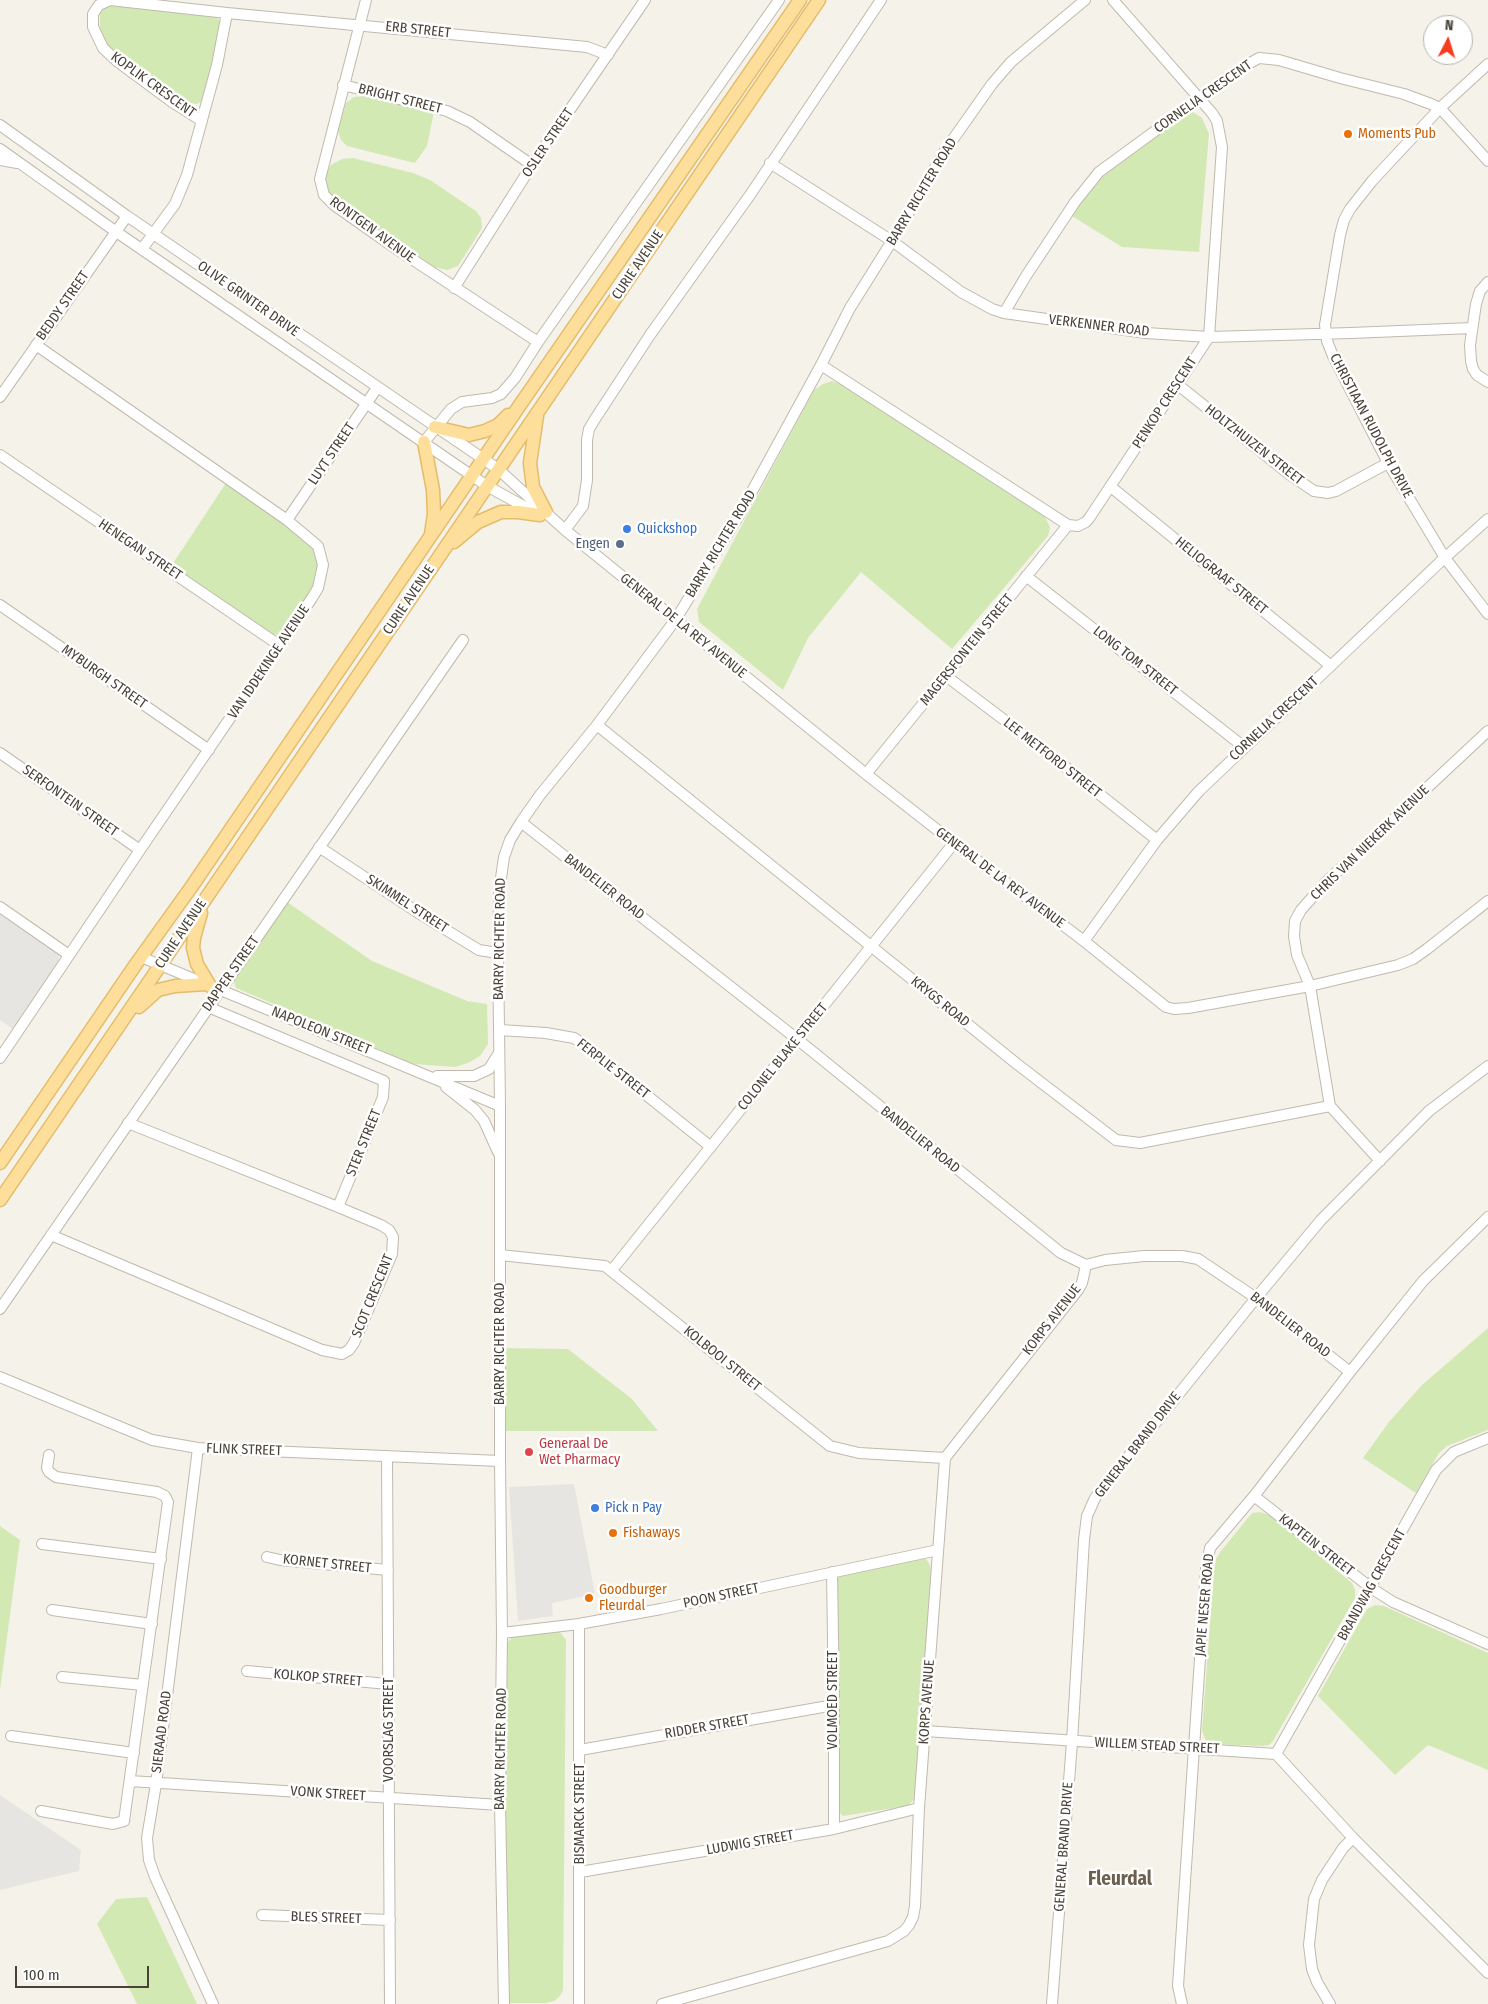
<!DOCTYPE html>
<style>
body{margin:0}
#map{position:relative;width:1488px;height:2004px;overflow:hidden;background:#f5f2ea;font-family:"Fira Sans Condensed",sans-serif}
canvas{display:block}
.north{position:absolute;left:1423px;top:15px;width:50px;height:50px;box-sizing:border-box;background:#fff;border:1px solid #b6b3af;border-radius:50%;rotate:5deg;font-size:14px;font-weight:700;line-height:20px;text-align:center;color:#494238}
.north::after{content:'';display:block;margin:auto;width:18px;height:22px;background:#f83a1e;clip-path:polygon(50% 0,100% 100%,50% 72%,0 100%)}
.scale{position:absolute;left:15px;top:1966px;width:134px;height:22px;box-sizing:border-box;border:2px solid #494238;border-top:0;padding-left:6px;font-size:15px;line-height:18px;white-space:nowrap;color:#494238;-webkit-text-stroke:4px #fff;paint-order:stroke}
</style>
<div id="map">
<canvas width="1488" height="2004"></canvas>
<div class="north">N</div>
<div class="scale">100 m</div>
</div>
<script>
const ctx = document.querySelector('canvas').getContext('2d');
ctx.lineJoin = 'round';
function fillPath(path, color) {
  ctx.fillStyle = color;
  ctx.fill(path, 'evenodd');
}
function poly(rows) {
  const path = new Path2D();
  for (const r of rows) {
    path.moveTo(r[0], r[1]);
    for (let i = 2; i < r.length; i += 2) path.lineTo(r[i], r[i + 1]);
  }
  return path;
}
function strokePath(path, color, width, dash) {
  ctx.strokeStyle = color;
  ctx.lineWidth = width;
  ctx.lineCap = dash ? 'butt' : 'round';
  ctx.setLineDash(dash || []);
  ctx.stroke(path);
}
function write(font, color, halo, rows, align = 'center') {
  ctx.font = font + ' "Fira Sans Condensed",sans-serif';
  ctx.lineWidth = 5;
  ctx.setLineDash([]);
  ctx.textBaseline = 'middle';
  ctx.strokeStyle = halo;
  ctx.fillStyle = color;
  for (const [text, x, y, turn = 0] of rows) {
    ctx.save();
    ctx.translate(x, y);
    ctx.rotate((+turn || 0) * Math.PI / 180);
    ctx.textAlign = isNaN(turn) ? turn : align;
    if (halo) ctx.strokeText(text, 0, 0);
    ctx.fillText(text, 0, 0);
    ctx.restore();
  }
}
fillPath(poly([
 [115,3,216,16,222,25,222,36,203,101,196,104,190,103,112,50,105,43,100,32,100,13,107,5],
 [367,96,434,112,427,146,415,163,347,146,341,140,338,131,346,103,354,97],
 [1193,112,1202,118,1209,134,1199,252,1122,247,1072,216,1097,177,1183,113],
 [353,158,413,173,430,180,476,211,481,218,482,228,458,266,447,270,434,267,329,193,325,185,326,174,331,165,342,159],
 [832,381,844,385,1045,517,1050,527,1048,536,952,649,861,572,808,638,783,690,699,622,697,609,814,390,823,384],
 [226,483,306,538,315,548,319,560,314,587,283,632,276,635,266,632,172,565],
 [287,902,372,961,467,1001,487,1004,488,1044,480,1056,468,1063,455,1067,414,1064,236,988,233,979],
 [1488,1328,1488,1430,1447,1446,1439,1453,1416,1493,1363,1458,1389,1422,1422,1385],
 [503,1348,568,1349,632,1399,658,1431,503,1431],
 [1260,1512,1270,1515,1352,1583,1355,1590,1355,1598,1273,1741,1269,1745,1263,1746,1212,1744,1206,1741,1202,1731,1214,1569,1216,1559,1221,1551,1252,1513],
 [0,1526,20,1540,0,1690],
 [919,1558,926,1559,930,1565,931,1572,916,1797,907,1806,843,1816,836,1809,836,1580,841,1574],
 [1375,1605,1384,1606,1488,1653,1488,1770,1428,1745,1395,1775,1318,1696,1367,1609],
 [559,1631,566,1640,563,1990,560,1996,554,2001,546,2003,510,2003,504,2000,504,1647,513,1636],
 [147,1897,197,2004,137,2004,97,1924,116,1899]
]), '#d2e9b4');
fillPath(poly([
 [0,910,56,949,59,954,58,962,13,1029,0,1020],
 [574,1484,595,1594,552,1603,553,1616,518,1621,509,1487],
 [0,1795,81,1850,79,1871,0,1890]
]), '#e7e5e2');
const minor = poly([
 [366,0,320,179,324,195,334,205,395,248,538,342],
 [1488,64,1440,108,1372,181,1350,209,1344,220,1340,235,1325,325,1327,341,1333,356,1388,463,1445,558,1488,614],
 [343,85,447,111,470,122,532,165],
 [202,121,172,102,118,62,103,48,93,27,93,14,99,5,110,0,227,13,587,47,608,55],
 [0,125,127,216,498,469,565,530,866,774,954,843,1084,941,1166,1007,1174,1009,1188,1008,1310,986,1398,965,1413,959,1427,949,1488,901],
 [0,149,115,231,465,471,487,486,536,513],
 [0,160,17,163],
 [770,163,892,241,961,292,992,309,1004,313,1146,333,1209,337,1351,333,1472,328],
 [142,249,175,204,187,175,217,65,227,13],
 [1488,282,1480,291,1476,304,1470,345,1471,361,1473,369,1477,375,1488,382],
 [454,288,532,165,645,0],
 [1004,313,1026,276,1075,202,1099,172,1241,68,1259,58,1279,60,1340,78,1404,94,1431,104,1440,108,1488,161],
 [821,365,1068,525,1078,526,1086,522,1090,517,1209,337,1222,147,1217,121,1212,113,1113,0],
 [1177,384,1289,474,1314,491,1328,493,1336,491,1388,463],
 [0,397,127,216],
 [424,442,451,409,462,402,492,398,501,394,515,378,538,342,779,0],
 [0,455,279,645],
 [1111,487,1331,666],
 [287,520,377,388],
 [565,530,583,506,587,480,587,440,589,429,595,419,650,335,750,195,881,0],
 [1026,576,1244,747],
 [0,605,209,750],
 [946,676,1044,750,1157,840],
 [597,725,1017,1064,1116,1140,1140,1143,1330,1106],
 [0,753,140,850],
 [866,774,1068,525],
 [521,822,797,1039,1061,1253,1086,1265,1105,1260,1144,1256,1182,1256,1198,1259,1256,1298,1350,1372],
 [319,847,420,914,479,950,498,953],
 [0,907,69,955],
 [1084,941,1157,840,1199,791,1439,563,1488,519],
 [141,957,500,1106],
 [208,1007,384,1081,383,1097,338,1207],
 [500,1030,546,1033,574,1038,583,1044,711,1147],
 [0,1058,140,850,312,598,318,588,323,565,318,546,287,520,36,345],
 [437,1076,474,1076,489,1069,499,1053],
 [446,1087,475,1110,484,1121,498,1152],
 [1380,1161,1330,1106,1310,986,1297,955,1294,936,1295,921,1301,910,1324,884,1488,731],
 [51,1235,322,1350,342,1354,349,1350,354,1343,392,1254,393,1237,389,1230,381,1225,338,1207,128,1123],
 [500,1255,605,1266,830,1446,859,1453,945,1458],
 [612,1270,954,843],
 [0,1309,463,640],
 [0,1377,152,1440,198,1448,500,1461],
 [198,1448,156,1784,147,1838,149,1860,155,1877,213,2004],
 [387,1456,390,2004],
 [1254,1496,1371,1588,1393,1602,1488,1644],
 [42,1544,161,1559],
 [267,1557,280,1560,388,1570],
 [832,1572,834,1705,834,1829],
 [52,1610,152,1624],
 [502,1633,579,1624,661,1609,938,1550],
 [247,1671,388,1684],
 [62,1677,143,1685],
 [925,1731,1276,1754,1353,1838,1488,1973],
 [11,1736,134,1753],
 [580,1750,834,1705],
 [1276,1754,1436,1470,1454,1452,1488,1438],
 [130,1781,500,1805],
 [41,1811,113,1824,124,1821,168,1502,165,1496,157,1492,56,1477,49,1472,47,1468,49,1455],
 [580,1872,834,1829,919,1808],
 [262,1915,390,1920],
 [504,2004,500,1805,502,1633,500,1461,500,1106,498,953,499,892,504,857,510,840,521,822,540,795,597,725,676,619,738,517,821,365,850,308,892,241,944,152,992,84,1011,62,1085,0],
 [579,2004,579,1624],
 [662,2004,888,1941,904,1931,909,1925,913,1917,915,1906,919,1808,945,1458,1078,1290,1082,1283,1086,1265],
 [1052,2004,1072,1742,1084,1540,1087,1516,1095,1498,1256,1298,1321,1220,1429,1111,1488,1066],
 [1182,2004,1178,1986,1206,1569,1210,1548,1254,1496,1350,1372,1423,1281,1488,1217],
 [1330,2004,1317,1982,1312,1969,1309,1945,1314,1899,1322,1880,1343,1848,1353,1838]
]);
const major = poly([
 [537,416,530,463,533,487,546,512],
 [435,427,469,435,485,431,498,425,508,415],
 [424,442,433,490,434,514,431,534],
 [454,542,478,522,501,512,518,512,540,515],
 [201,913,194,938,193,948,197,964,210,986],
 [139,1007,158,990,175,986,206,984],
 [0,1163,136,964,192,886,522,402,800,0],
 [0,1200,819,0]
]);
strokePath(minor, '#c1b9ad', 12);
strokePath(major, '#e4bc6a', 15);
strokePath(minor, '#fff', 10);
strokePath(major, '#fddf9b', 12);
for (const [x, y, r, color] of [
 [1348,134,5,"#e8710a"],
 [627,529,5,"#3f7fe0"],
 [620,544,5,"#5c6f8a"],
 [529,1452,5,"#e0444e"],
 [595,1508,5,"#3f7fe0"],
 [613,1533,5,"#e8710a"],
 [589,1598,5,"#e8710a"]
]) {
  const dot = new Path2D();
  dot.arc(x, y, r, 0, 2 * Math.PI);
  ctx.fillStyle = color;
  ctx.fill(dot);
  strokePath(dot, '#fff', 2);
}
write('14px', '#494238', '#fff', [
 ["ERB STREET",418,30,6],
 ["KOPLIK CRESCENT",153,85,36],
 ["CORNELIA CRESCENT",1203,97,-35],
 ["BRIGHT STREET",400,99,14],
 ["OSLER STREET",548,143,-56],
 ["BARRY RICHTER ROAD",922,192,-59],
 ["RONTGEN AVENUE",372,230,36],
 ["CURIE AVENUE",638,265,-56],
 ["OLIVE GRINTER DRIVE",248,299,35],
 ["BEDDY STREET",63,306,-55],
 ["VERKENNER ROAD",1099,326,7],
 ["PENKOP CRESCENT",1165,403,-57],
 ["CHRISTIAAN RUDOLPH DRIVE",1371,426,62],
 ["HOLTZHUIZEN STREET",1254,445,38],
 ["LUYT STREET",332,454,-56],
 ["BARRY RICHTER ROAD",721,544,-59],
 ["HENEGAN STREET",140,550,34],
 ["HELIOGRAAF STREET",1221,576,39],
 ["CURIE AVENUE",409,600,-56],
 ["GENERAL DE LA REY AVENUE",683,626,39],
 ["MAGERSFONTEIN STREET",967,650,-51],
 ["LONG TOM STREET",1135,661,38],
 ["VAN IDDEKINGE AVENUE",269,662,-56],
 ["MYBURGH STREET",104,677,35],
 ["CORNELIA CRESCENT",1274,719,-43],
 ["LEE METFORD STREET",1052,758,38],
 ["SERFONTEIN STREET",70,801,35],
 ["CHRIS VAN NIEKERK AVENUE",1370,843,-44],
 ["GENERAL DE LA REY AVENUE",1000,878,37],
 ["BANDELIER ROAD",604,887,38],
 ["SKIMMEL STREET",407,904,33],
 ["CURIE AVENUE",181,934,-56],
 ["BARRY RICHTER ROAD",500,939,-89],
 ["DAPPER STREET",231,974,-55],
 ["KRYGS ROAD",940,1002,39],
 ["NAPOLEON STREET",321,1031,22],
 ["COLONEL BLAKE STREET",783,1057,-51],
 ["FERPLIE STREET",613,1069,38],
 ["BANDELIER ROAD",920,1140,39],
 ["STER STREET",364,1143,-68],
 ["SCOT CRESCENT",373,1296,-68],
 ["KORPS AVENUE",1052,1320,-52],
 ["BANDELIER ROAD",1290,1325,38],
 ["BARRY RICHTER ROAD",500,1344,-90],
 ["KOLBOOI STREET",722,1359,39],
 ["GENERAL BRAND DRIVE",1138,1445,-52],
 ["FLINK STREET",244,1450,2],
 ["KAPTEIN STREET",1316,1545,38],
 ["KORNET STREET",327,1564,6],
 ["BRANDWAG CRESCENT",1372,1585,-61],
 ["POON STREET",721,1596,-12],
 ["JAPIE NESER ROAD",1205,1605,-85],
 ["KOLKOP STREET",318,1678,5],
 ["VOLMOED STREET",833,1700,-90],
 ["KORPS AVENUE",927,1702,-86],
 ["RIDDER STREET",707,1727,-10],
 ["VOORSLAG STREET",389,1730,-90],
 ["SIERAAD ROAD",162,1732,-83],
 ["WILLEM STEAD STREET",1157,1746,3],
 ["BARRY RICHTER ROAD",501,1749,-89],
 ["VONK STREET",328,1794,4],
 ["BISMARCK STREET",580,1814,-90],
 ["LUDWIG STREET",750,1843,-10],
 ["GENERAL BRAND DRIVE",1064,1847,-86],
 ["BLES STREET",326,1918,2]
]);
write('14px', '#c56008', '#fff', [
 ["Moments Pub",1358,134],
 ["Fishaways",623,1533],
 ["Goodburger",599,1590],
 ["Fleurdal",599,1606]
], 'left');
write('14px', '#366cbe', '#fff', [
 ["Quickshop",637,529],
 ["Pick n Pay",605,1508]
], 'left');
write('14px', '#4e5e75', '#fff', [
 ["Engen",610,544]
], 'right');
write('14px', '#be3a42', '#fff', [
 ["Generaal De",539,1444],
 ["Wet Pharmacy",539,1460]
], 'left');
write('bold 19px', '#6c604f', '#fff', [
 ["Fleurdal",1120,1880]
]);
</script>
